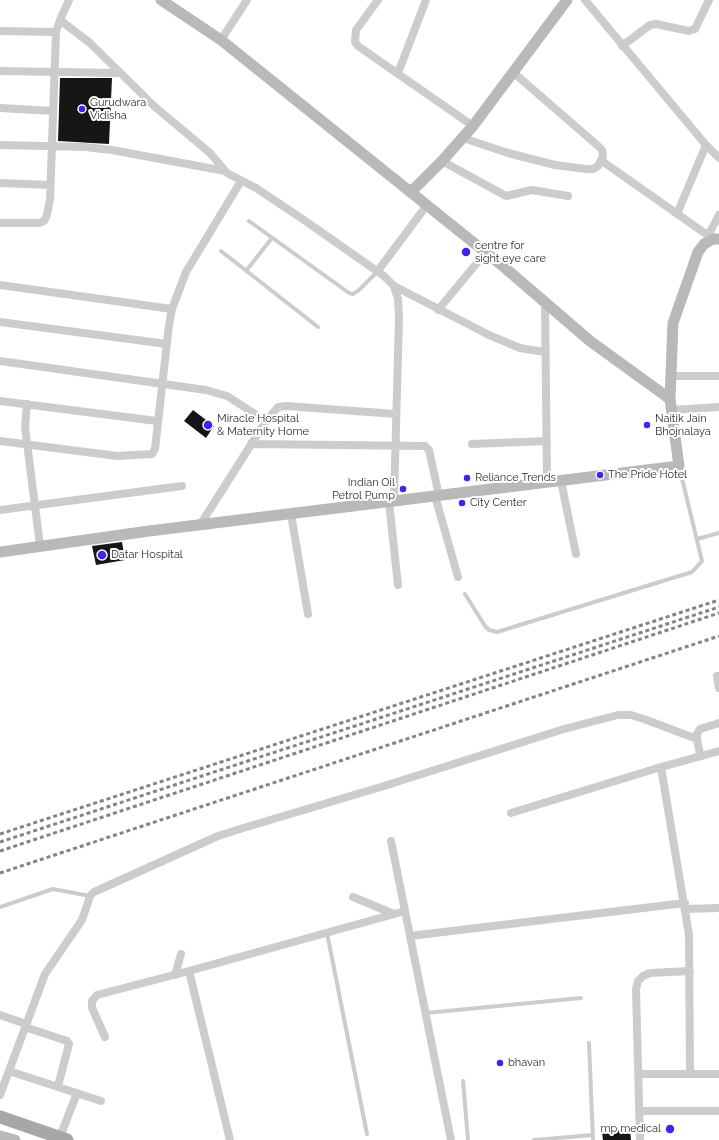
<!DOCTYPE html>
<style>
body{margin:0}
canvas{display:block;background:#fff}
</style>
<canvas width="719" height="1140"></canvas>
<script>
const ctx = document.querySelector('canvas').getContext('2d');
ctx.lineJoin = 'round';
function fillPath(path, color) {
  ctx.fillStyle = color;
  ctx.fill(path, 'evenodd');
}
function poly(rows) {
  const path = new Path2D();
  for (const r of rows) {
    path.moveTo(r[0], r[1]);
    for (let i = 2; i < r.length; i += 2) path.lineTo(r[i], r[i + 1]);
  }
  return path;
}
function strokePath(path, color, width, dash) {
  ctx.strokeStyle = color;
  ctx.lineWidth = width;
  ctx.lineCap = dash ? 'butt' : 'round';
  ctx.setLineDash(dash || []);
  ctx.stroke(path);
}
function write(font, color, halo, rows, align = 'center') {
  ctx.font = font + ' Raleway,sans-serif';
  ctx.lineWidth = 4;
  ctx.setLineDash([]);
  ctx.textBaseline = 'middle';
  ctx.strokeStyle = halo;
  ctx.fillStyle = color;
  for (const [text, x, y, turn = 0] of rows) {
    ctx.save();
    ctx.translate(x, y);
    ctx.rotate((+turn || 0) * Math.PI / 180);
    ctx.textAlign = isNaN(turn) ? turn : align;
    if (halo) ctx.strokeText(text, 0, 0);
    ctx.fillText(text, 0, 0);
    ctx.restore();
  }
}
fillPath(poly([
 [60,78,112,78,109,144,58,141],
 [193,410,214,426,206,438,184,421],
 [122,542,125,560,96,565,92,546],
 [630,1129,631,1140,603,1140,602,1132]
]), '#161616');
strokePath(poly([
 [249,221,349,293,353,294,358,291,377,272],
 [221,251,318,327],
 [246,271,272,238],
 [697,539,719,533],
 [465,594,485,626,489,630,497,632,692,572,702,561,679,466],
 [0,907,53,889,90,896],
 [327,933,367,1134],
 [426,1013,581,998],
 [589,1043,593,1140],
 [463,1081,468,1140],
 [534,1140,593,1135]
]), '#ccc', 4);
strokePath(poly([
 [69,0,60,20,90,43,154,106,210,153,227,173,256,188,304,220,384,276,394,286,398,299,399,317,394,501],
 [378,0,356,30,355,42,358,46,473,126],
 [585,0,706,145,719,158],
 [0,31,56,32,60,20],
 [221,40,247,0],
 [622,46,650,25,656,24,689,31,695,29,709,0],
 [0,71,119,73],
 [398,73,426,0],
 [0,108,53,111],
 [463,138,508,153,555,165,586,169,593,169,598,166,603,156,602,150,597,145,514,73],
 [0,145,85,147,112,150,225,171],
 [442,161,506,196,532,190,568,196],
 [602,161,713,239],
 [0,183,50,185],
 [677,214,706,145],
 [0,223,39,223,44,221,47,215,50,199,56,32],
 [708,236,719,215],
 [377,272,427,205],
 [0,285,172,309],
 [394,286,489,335,520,348,545,352],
 [545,301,547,482],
 [438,310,486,252],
 [0,322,167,344],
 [0,361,206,390,227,396,266,421],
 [670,376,719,376],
 [0,401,157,421],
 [27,404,25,427,40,546],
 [672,410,719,407],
 [0,441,117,456,152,454,155,449,169,325,172,309,186,272,241,181],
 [251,444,425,446,429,450,439,496],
 [472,444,547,441],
 [561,481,576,554],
 [435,496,458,577],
 [389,502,398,585],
 [0,510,182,486],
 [291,514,308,614],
 [200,525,266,421,278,407,286,406,396,414],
 [719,676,717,676,719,688],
 [700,755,697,739,697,734,700,729,719,723],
 [661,767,689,935,690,1074],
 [511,813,661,767,719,751],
 [391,841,451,1140],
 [353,897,394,914],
 [686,909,719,908],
 [410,936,685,903],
 [189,971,230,1140],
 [175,975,181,954],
 [0,1015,26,1024],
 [25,1027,67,1041,69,1044,58,1086],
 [105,1037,92,1008,92,1001,97,995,189,971,405,911],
 [9,1071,101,1101],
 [639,1074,719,1074],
 [0,1095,45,974,82,920,90,896,94,892,218,836,240,829,384,786,564,729,618,715,631,715,644,719,697,739],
 [640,1111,719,1111],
 [60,1137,77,1093],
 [640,1140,636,989,638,981,643,976,650,973,690,971]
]), '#ccc', 8);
strokePath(poly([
 [161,0,221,40,504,267,590,341,670,399],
 [411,192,442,161,473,126,567,0],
 [0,552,149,531,679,466,670,399,673,323,698,252,704,244,713,239,719,239],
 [0,1136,15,1140]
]), '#b9b9b9', 11);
strokePath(poly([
 [0,1117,67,1140]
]), '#a7a7a7', 13);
strokePath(poly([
 [0,834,719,600],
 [0,842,719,607],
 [0,851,719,613],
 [0,873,719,636]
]), '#848484', 3, [4, 3]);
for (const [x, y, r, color] of [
 [82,109,4,"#3e23f5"],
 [466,252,5,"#3e23f5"],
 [208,425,5,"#3e23f5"],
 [647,425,4,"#3e23f5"],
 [600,475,4,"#3e23f5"],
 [467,478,4,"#3e23f5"],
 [403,489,4,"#3e23f5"],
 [462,503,4,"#3e23f5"],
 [102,555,5,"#3e23f5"],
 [500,1063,4,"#3e23f5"],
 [670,1129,5,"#3e23f5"]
]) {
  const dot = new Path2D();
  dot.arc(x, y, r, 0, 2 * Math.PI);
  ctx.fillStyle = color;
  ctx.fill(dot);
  strokePath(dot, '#fff', 1.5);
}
write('11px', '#2f2f2f', '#fff', [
 ["Gurudwara",90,103],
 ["Vidisha",90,116],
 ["centre for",475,246],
 ["sight eye care",475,259],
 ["Miracle Hospital",217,419],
 ["& Maternity Home",217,432],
 ["Naitik Jain",655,419],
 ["Bhojnalaya",655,432],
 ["The Pride Hotel",608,475],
 ["Reliance Trends",475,478],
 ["Indian Oil",395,483,"right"],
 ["Petrol Pump",395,496,"right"],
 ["City Center",470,503],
 ["Datar Hospital",111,555],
 ["bhavan",508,1063],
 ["mp medical",661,1129,"right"]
], 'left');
</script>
